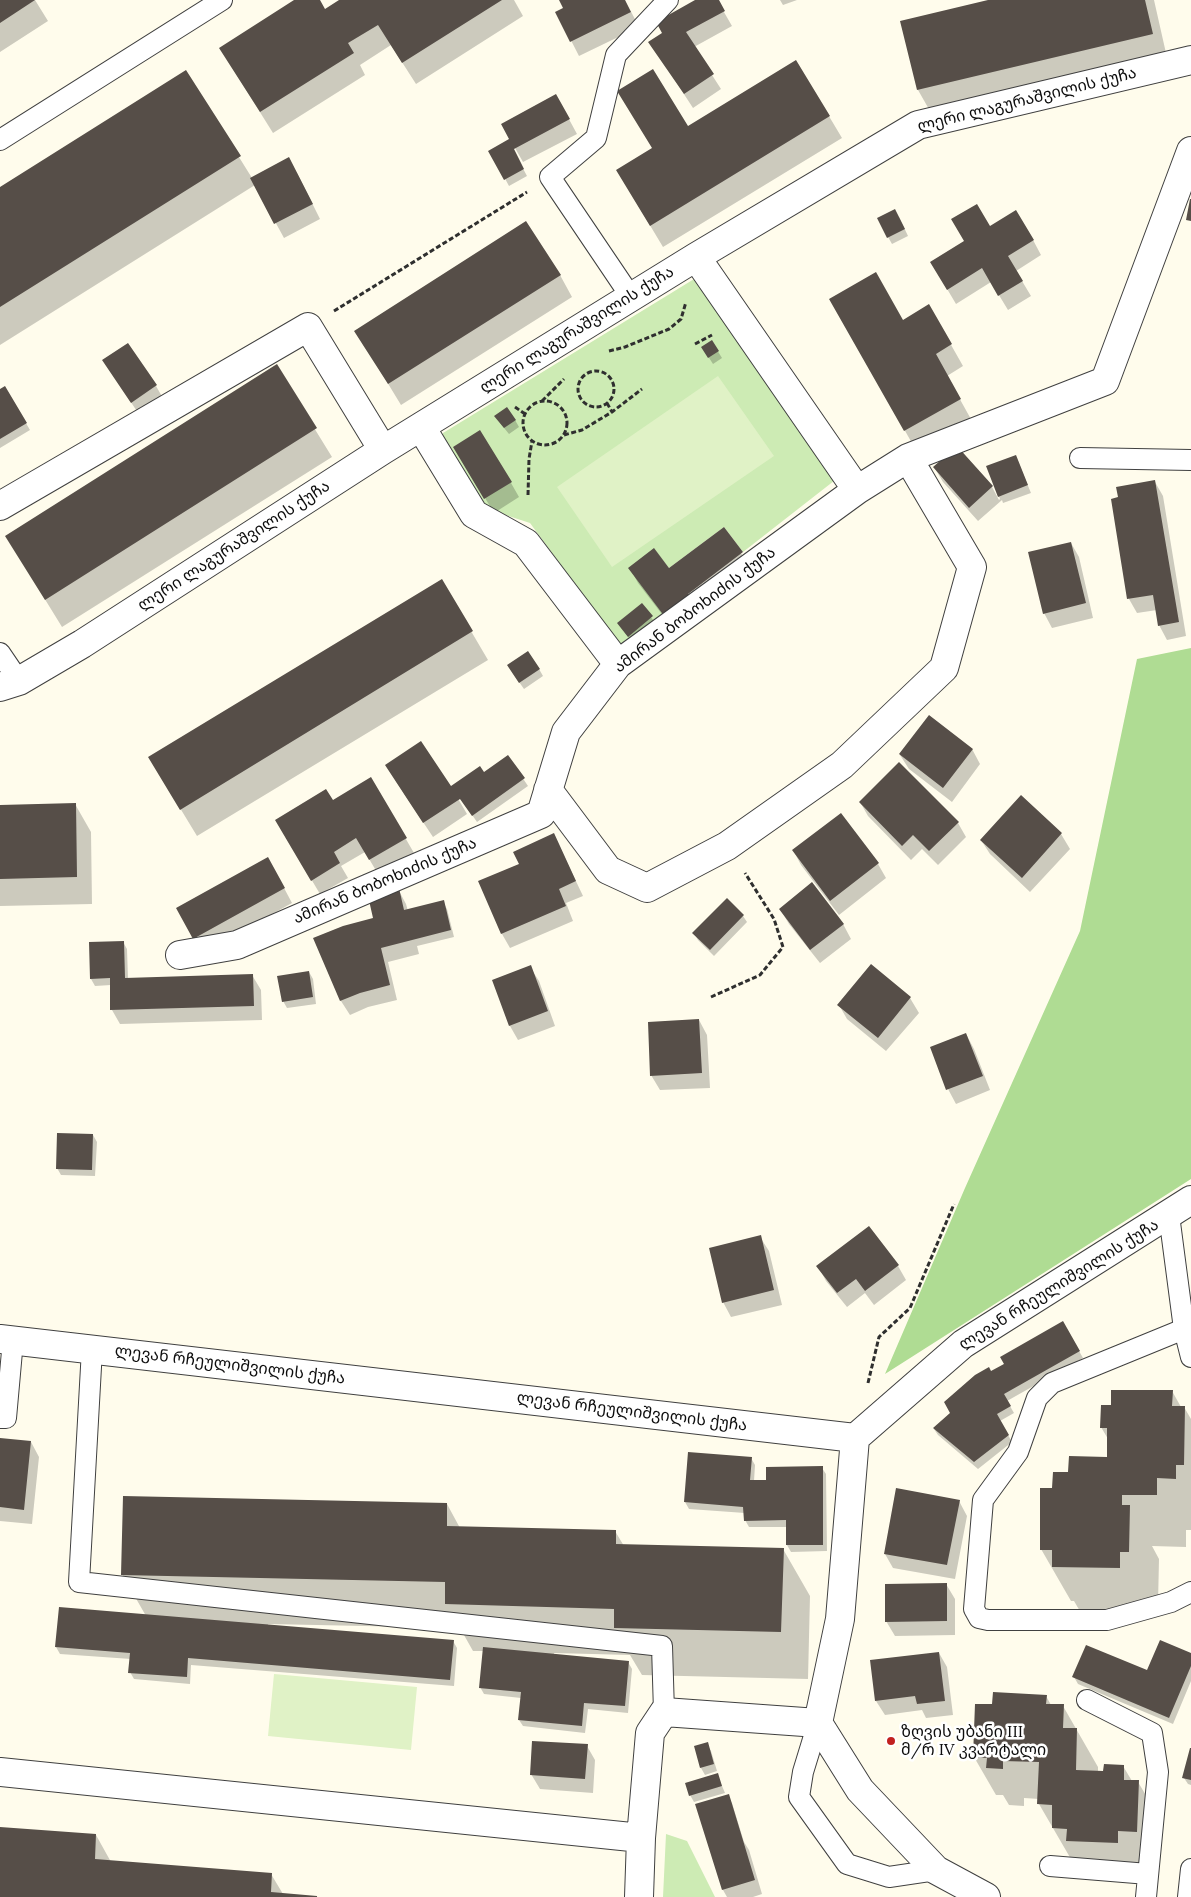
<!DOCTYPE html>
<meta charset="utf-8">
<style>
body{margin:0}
canvas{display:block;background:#fffcec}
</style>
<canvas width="1191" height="1897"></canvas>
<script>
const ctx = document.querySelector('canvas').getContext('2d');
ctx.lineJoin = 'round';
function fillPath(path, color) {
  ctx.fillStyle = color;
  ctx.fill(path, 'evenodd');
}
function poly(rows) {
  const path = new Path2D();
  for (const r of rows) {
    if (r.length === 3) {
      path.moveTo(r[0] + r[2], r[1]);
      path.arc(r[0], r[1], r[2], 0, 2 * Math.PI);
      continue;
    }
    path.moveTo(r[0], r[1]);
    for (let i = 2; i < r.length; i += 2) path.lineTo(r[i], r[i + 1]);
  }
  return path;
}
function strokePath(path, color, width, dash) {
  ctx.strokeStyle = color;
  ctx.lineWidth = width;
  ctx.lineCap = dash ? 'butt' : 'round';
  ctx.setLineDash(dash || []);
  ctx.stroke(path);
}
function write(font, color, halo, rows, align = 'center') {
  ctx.font = font + ' Lora,"Noto Sans Georgian",serif';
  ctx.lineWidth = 5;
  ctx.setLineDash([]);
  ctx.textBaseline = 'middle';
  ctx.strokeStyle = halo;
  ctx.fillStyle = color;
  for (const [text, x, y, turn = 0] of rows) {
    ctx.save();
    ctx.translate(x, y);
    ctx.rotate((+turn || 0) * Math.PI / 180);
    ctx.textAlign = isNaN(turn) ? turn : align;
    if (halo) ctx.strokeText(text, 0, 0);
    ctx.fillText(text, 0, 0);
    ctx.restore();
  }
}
fillPath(poly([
 [699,276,839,477,743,552,724,527,669,568,654,549,664,615,628,645,619,644,530,523,487,509,443,444,443,433],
 [666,1834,687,1841,715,1897,663,1897]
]), '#cdebb4');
fillPath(poly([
 [1191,648,1191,1179,885,1374,965,1188,1080,931,1137,659]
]), '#afdc93');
fillPath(poly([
 [718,376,774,456,612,567,557,487],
 [274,1674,417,1687,411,1750,268,1736]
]), '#e0f2c6');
fillPath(poly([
 [0,0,35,0,48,21,0,52],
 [296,0,318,0,325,10,341,0,514,0,523,16,416,84,391,45,360,65,365,75,273,133,233,69],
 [560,0,625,0,639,27,579,56,557,13,565,9],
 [697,0,717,0,732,26,694,47,721,89,693,108,650,42,663,33],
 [780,0,797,0,783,5],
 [993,0,1154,0,1168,62,934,118,918,90,902,22],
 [796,61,842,138,663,247,630,192,687,128],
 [186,72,252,178,297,173,320,219,284,238,255,185,0,345,0,189],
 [564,110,577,134,523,162,515,148],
 [512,148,527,176,509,186,490,151],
 [899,217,908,236,892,244,888,237],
 [989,227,1033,240,1041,255,1016,271,1031,296,1008,310,991,282,956,304,940,277,966,242],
 [560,275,572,297,401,405,356,331],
 [831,300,902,321,929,306,963,366,947,376,972,421,917,452],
 [712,342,722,358,713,364,702,347],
 [104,361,156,386,164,400,140,416],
 [276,366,332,457,62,627,6,536],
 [5,388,30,430,0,448,0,390],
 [515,420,519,427,509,434,500,423],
 [957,447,992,487,999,500,1000,499,988,467,1016,457,1031,493,1003,503,1002,500,978,521,943,482,934,467],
 [463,461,511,483,519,497,494,513],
 [1155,482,1163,496,1186,636,1167,640,1159,625,1157,610,1137,613,1129,599,1112,500],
 [724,528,751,568,674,630,638,583,630,568,669,570],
 [1071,543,1079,557,1093,618,1052,628,1044,613],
 [441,580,488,660,197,836,166,785],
 [642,605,656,624,633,643,623,630],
 [539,669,543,676,524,689,512,672],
 [972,749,980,764,952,802,909,769,900,755],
 [508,756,528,786,477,822,459,796,457,797,467,814,433,837,395,780,455,794],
 [899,763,958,823,966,837,938,865,922,849,911,860,868,816,860,802],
 [371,779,414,853,378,874,365,852,341,866,348,878,320,894,276,820,332,802],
 [1021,797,1061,834,1070,849,1030,892,990,854,981,840],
 [75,804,91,832,92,904,0,906,0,806],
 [554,835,583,896,566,903,573,921,510,948,502,934,480,881,520,864],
 [793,850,878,864,886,878,839,915,801,865],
 [276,873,292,903,202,953,194,938],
 [398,889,406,904,408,911,443,902,447,909,454,937,417,946,419,954,388,962,397,1000,368,1007,350,1015,341,1001,315,938,375,919],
 [780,909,843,924,851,939,820,963,789,924],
 [743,916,747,922,714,956,698,940,694,933],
 [123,942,127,949,128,979,252,975,261,990,262,1020,120,1024,112,1010,111,985,95,986,91,979,90,943],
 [871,966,910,998,919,1013,886,1051,847,1019,839,1005],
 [530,967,539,981,555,1026,518,1040,510,1026,494,981],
 [309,972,313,979,316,1004,287,1008,283,1001],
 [699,1020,707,1035,710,1088,660,1090,651,1075],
 [966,1034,974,1049,990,1090,956,1104,948,1089],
 [93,1135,97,1142,95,1176,61,1175,57,1168],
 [760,1237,769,1251,782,1305,731,1317,723,1302],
 [818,1266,898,1266,906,1280,874,1305,865,1293,847,1307,826,1281],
 [1063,1323,1083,1358,1007,1401,1014,1413,1000,1421,1012,1442,978,1469,938,1435,934,1429,991,1373],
 [1172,1391,1181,1407,1184,1407,1191,1419,1191,1530,1186,1530,1186,1547,1152,1546,1159,1559,1158,1604,1149,1603,1149,1619,1084,1618,1074,1601,1071,1601,1041,1549,1054,1489,1070,1474,1108,1458,1108,1439,1101,1427,1112,1407],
 [0,1439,31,1442,39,1457,32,1524,0,1521],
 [751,1458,755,1465,754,1481,768,1481,822,1468,826,1474,827,1551,791,1552,787,1545,787,1527,749,1527,745,1520,745,1513,689,1509,685,1502],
 [959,1501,967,1516,955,1579,893,1568,885,1554],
 [447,1504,460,1528,615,1531,624,1546,783,1549,810,1596,808,1679,642,1675,630,1655,554,1653,554,1655,628,1662,632,1669,628,1713,588,1709,585,1733,523,1726,519,1720,521,1698,484,1694,480,1687,484,1651,473,1651,460,1628,268,1624,268,1626,453,1641,457,1648,454,1686,191,1665,190,1684,134,1679,130,1672,131,1659,60,1654,56,1647,146,1616,122,1574],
 [946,1584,955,1599,955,1635,895,1636,886,1621],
 [939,1653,947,1667,953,1715,926,1718,922,1710,885,1715,876,1701],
 [1191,1654,1191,1681,1173,1724,1078,1684,1074,1677,1147,1672],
 [1046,1696,1051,1705,1063,1706,1098,1767,1098,1772,1105,1772,1123,1766,1132,1781,1138,1782,1160,1819,1158,1869,1075,1866,1039,1804,1039,1799,1024,1798,1024,1806,1009,1805,1003,1795,996,1795,974,1757,976,1705,994,1706],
 [707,1744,711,1751,717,1771,705,1775,701,1768,695,1747],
 [587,1746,595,1760,593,1793,540,1789,531,1774],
 [1191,1751,1191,1785,1188,1784,1184,1778],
 [717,1774,725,1793,694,1802,690,1795],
 [728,1796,732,1803,744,1842,749,1850,762,1894,753,1897,727,1897,723,1890],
 [0,1828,96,1835,111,1862,271,1874,283,1894,319,1897,0,1897]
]), '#0003');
fillPath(poly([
 [0,0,35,0,0,23],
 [294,0,320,0,325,9,339,0,502,0,402,63,378,25,348,43,354,53,260,112,219,48],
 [559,0,625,0,631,12,570,42,555,12,563,8],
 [695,0,719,0,725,11,686,32,714,74,684,94,648,42,662,33,656,22],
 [988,0,1145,0,1153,34,917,90,900,21],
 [796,60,830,116,650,226,616,170,652,148,617,91,653,69,688,126],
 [186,70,241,156,0,307,0,187],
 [556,94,570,119,514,149,524,169,504,180,488,151,509,139,501,124],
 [289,157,313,204,274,224,250,178],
 [1190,199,1191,199,1191,221,1186,220],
 [977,204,990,226,1016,210,1034,240,1008,256,1023,281,998,296,982,268,947,290,930,262,964,241,951,219],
 [895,209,905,229,887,238,877,218],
 [526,221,561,275,388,384,354,331],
 [876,272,903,320,929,304,952,344,936,354,961,399,904,431,829,299],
 [712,340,719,351,708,358,701,347],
 [128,343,157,385,131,403,102,360],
 [277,364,317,428,45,600,5,536],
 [5,386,27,423,0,439,0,389],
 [507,407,516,420,504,428,494,416],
 [480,430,512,482,484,499,453,447],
 [957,446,993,486,969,508,933,467],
 [1016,455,1028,485,998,497,986,466],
 [1155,480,1179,622,1158,626,1153,595,1127,599,1111,499,1118,497,1116,487],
 [724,527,743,552,688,594,691,597,665,617,628,568,654,548,669,568],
 [1071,542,1086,603,1043,614,1028,552],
 [442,579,473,631,180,810,148,757],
 [642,603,653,616,628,637,617,623],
 [528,651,540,669,519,683,507,665],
 [929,715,973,749,943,788,899,754],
 [421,741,451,786,480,766,484,772,508,755,525,778,472,816,460,799,423,823,385,765],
 [899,762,959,822,929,851,913,835,902,846,859,802],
 [371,777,407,838,369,860,356,838,334,852,340,863,311,881,275,820,326,789,333,800],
 [1021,795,1062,833,1022,878,980,840],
 [76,803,77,877,0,879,0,805],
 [841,813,879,863,830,901,792,850],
 [554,833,576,881,559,889,566,906,501,934,478,881,519,864,513,852],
 [268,857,285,888,193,939,176,908],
 [812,882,844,924,810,950,779,909],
 [399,888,404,910,444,900,451,930,381,948,390,985,360,993,340,1001,313,938,343,926,373,918,368,896],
 [727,898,744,915,710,950,692,933],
 [124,941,125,978,253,974,254,1006,110,1010,110,978,90,979,89,942],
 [871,964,911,997,878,1038,837,1005],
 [531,965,548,1011,509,1026,492,980],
 [309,971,313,997,282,1002,277,976],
 [699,1019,702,1073,650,1076,648,1022],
 [966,1033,983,1076,946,1090,930,1047],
 [57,1133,93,1134,92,1170,56,1169],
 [869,1226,899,1265,865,1291,856,1279,837,1293,816,1266],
 [761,1235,774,1290,722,1303,709,1248],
 [1063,1321,1080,1351,1004,1394,1011,1406,997,1414,1009,1435,974,1462,933,1428,950,1413,944,1402,975,1375,989,1367,991,1371,1004,1364,1000,1357],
 [1111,1390,1173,1390,1172,1406,1185,1406,1184,1465,1176,1465,1176,1479,1157,1478,1157,1495,1122,1495,1122,1505,1130,1505,1129,1552,1120,1552,1120,1568,1052,1567,1052,1550,1040,1550,1040,1488,1052,1488,1053,1472,1068,1472,1069,1456,1107,1457,1107,1428,1100,1428,1101,1405,1111,1405],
 [0,1438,31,1441,24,1510,0,1507],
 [688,1452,752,1457,750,1480,766,1480,766,1467,823,1466,823,1545,786,1545,786,1520,744,1521,743,1507,684,1502],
 [896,1488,960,1500,947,1565,884,1554],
 [123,1496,447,1503,447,1526,616,1530,616,1544,784,1548,781,1632,614,1628,614,1609,445,1604,445,1582,121,1575],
 [947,1583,947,1621,885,1622,885,1584],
 [59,1607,454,1640,450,1680,188,1658,187,1677,128,1673,130,1653,55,1647],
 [1160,1640,1191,1653,1191,1666,1169,1718,1072,1677,1086,1645,1147,1670],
 [483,1647,629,1661,625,1706,584,1703,582,1726,518,1720,521,1692,479,1688],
 [939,1652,945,1701,917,1704,915,1696,875,1701,870,1660],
 [993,1692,1047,1695,1046,1704,1064,1704,1063,1728,1077,1728,1076,1770,1103,1771,1104,1764,1124,1765,1124,1780,1139,1780,1137,1832,1118,1831,1118,1843,1066,1841,1067,1829,1052,1828,1052,1805,1037,1804,1039,1762,1003,1761,1003,1769,986,1768,987,1758,973,1757,975,1704,992,1704],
 [532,1741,588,1744,585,1779,530,1775],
 [708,1742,714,1764,700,1768,694,1746],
 [1190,1748,1191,1748,1191,1780,1182,1778],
 [718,1773,722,1786,689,1796,685,1783],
 [729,1794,755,1880,722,1890,695,1804],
 [0,1827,96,1834,95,1859,272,1873,271,1892,317,1896,317,1897,0,1897]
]), '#564e48');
const service = poly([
 [0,140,222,0],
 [631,297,550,177,596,138,616,55,668,0],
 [1080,458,1191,460],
 [0,653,19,681],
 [1169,1215,1184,1329,1052,1383,1037,1398,1018,1452,983,1500,974,1609,979,1618,988,1620,1107,1620,1171,1602,1191,1592],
 [1184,1329,1191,1357],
 [92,1349,79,1582,662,1646,664,1712],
 [0,1418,6,1418,13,1340],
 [1087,1700,1152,1733,1158,1772,1146,1897],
 [818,1723,803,1772,799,1797,847,1864,889,1877,936,1870],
 [1050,1866,1148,1874],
 [1188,1897,1191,1869]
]);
const minor = poly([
 [696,257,857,490],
 [421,427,474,514,526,543,618,664],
 [0,506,308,327,383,450],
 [0,687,19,681,82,644,383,450,696,257,918,125,1191,60],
 [548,790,608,870,647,888,727,846,842,765,944,668,972,567,908,458],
 [180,955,237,945,541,814,566,732,618,664,857,490,908,458,1105,381,1191,151],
 [0,1339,855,1438,963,1344,1191,1200],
 [855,1438,840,1619,818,1723,860,1790,936,1870,986,1897],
 [0,1772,641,1838,650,1733,664,1712,818,1723],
 [639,1897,641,1838]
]);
strokePath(service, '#404040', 22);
strokePath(minor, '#404040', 30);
strokePath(poly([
 [334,311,527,192],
 [695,344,712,335],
 [609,351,625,347,669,329,681,319,686,302],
 [596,389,18],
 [542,401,564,379],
 [545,423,22],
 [607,403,612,412],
 [515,407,525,414],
 [564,435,582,430,612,412,642,389],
 [528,495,529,459,532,441],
 [711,997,760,975,783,947,774,919,745,873],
 [868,1383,879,1337,910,1308,954,1204]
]), '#2f2f2f', 3, [5, 2.5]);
strokePath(service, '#fff', 20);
strokePath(minor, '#fff', 28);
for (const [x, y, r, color] of [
 [891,1741,5,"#c2211f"]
]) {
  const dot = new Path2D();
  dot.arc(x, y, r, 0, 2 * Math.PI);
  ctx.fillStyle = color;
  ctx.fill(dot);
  strokePath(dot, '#fff', 2);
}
write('16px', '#0d0d0d', '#fff', [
 ["ლერი ლაგურაშვილის ქუჩა",1027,100,-14],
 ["ლერი ლაგურაშვილის ქუჩა",577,330,-32],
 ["ლერი ლაგურაშვილის ქუჩა",234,546,-33],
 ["ამირან ბობოხიძის ქუჩა",695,610,-37],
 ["ამირან ბობოხიძის ქუჩა",385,881,-23],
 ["ლევან რჩეულიშვილის ქუჩა",1059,1285,-32],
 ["ლევან რჩეულიშვილის ქუჩა",230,1365,7],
 ["ლევან რჩეულიშვილის ქუჩა",632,1412,7]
]);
write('16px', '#0d0d0d', '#fff', [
 ["ზღვის უბანი III",901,1732],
 ["მ/რ IV კვარტალი",901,1750]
], 'left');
</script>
